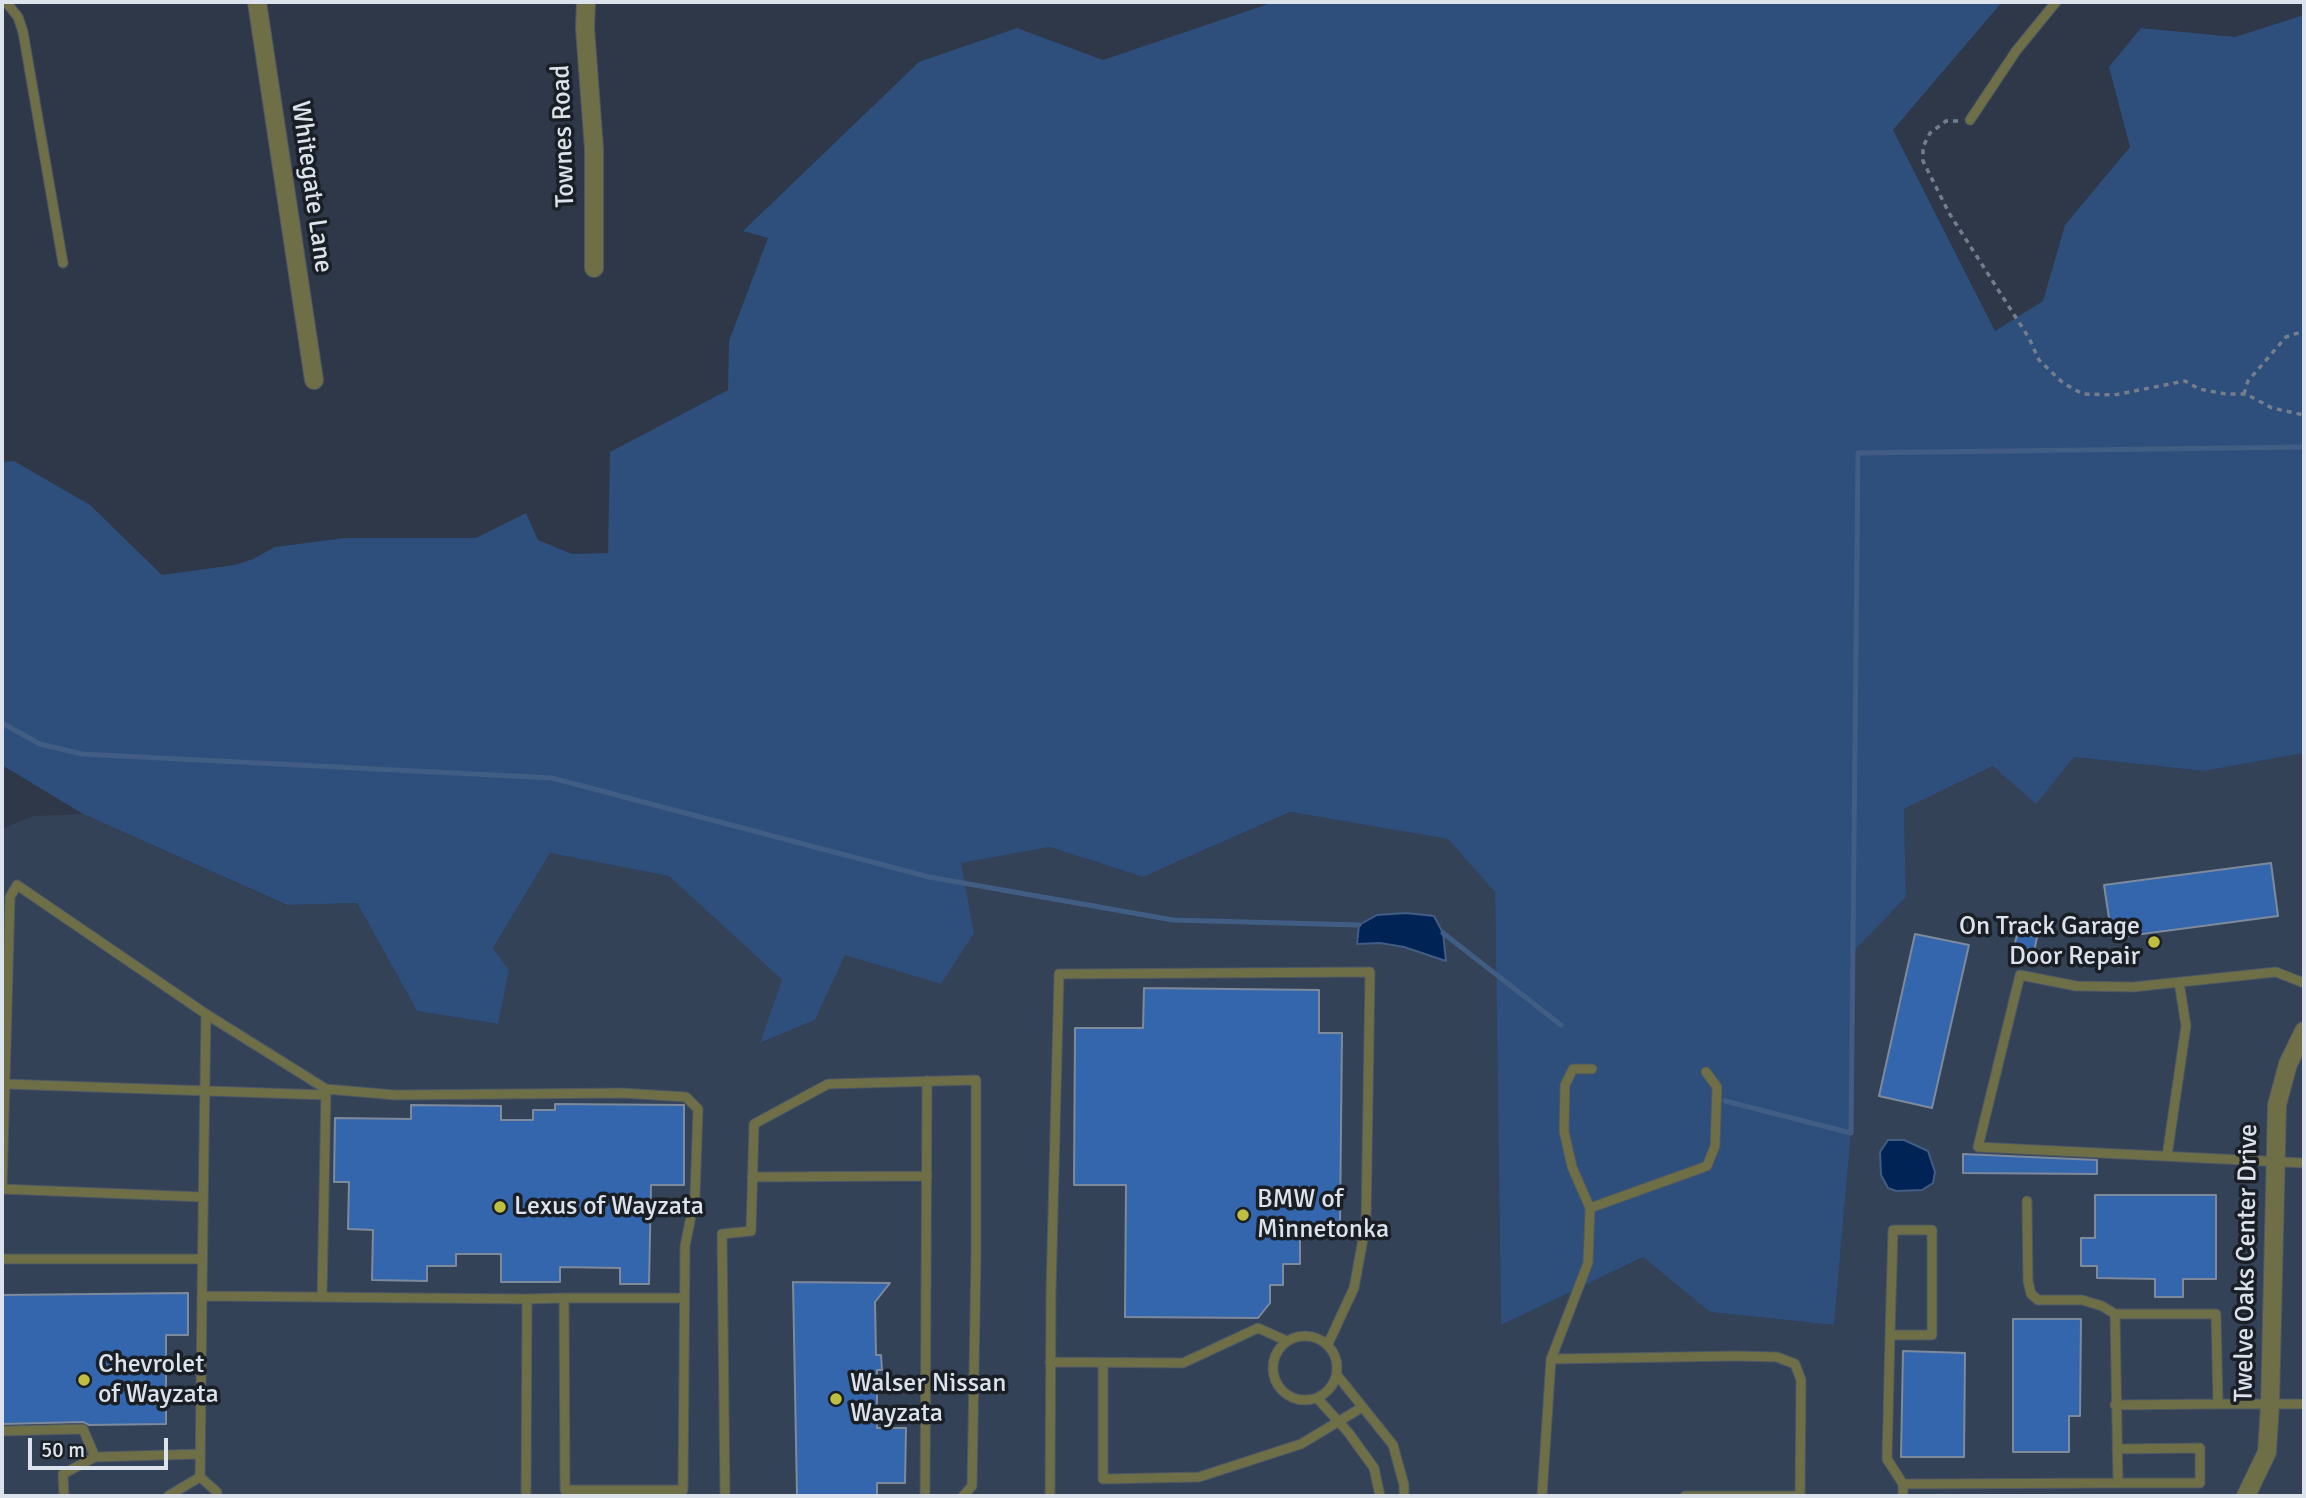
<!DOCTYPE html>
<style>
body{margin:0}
#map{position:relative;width:2306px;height:1498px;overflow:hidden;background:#2e3848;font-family:Signika,sans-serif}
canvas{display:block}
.frame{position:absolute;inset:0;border:4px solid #dce3ed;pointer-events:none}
.scale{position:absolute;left:28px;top:1438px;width:140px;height:32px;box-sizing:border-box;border:4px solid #dce3ed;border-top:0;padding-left:9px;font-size:21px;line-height:24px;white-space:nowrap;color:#dce3ed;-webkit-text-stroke:5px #1a1f26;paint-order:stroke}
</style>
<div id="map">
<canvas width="2306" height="1498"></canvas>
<div class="frame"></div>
<div class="scale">50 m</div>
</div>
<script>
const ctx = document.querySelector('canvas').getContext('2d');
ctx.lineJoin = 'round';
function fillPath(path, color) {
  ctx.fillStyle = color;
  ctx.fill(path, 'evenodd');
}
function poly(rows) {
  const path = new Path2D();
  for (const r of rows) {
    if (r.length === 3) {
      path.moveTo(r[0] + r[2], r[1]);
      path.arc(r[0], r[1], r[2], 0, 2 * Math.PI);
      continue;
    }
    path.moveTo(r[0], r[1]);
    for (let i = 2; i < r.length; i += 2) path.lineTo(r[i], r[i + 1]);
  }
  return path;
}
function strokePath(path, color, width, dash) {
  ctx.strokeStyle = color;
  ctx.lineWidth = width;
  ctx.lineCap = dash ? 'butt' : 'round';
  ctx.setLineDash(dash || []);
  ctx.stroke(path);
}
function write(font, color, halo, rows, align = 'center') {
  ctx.font = font + ' Signika,sans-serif';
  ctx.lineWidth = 7;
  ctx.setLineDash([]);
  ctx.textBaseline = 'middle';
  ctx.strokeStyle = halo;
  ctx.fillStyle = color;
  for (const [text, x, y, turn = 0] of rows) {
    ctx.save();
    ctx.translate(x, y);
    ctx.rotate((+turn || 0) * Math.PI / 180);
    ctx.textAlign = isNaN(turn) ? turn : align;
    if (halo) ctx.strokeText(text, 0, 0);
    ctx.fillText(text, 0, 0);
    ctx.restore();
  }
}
fillPath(poly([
 [2304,753,2304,1496,2,1496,2,829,33,816,83,814,286,905,357,903,417,1011,497,1024,509,970,493,948,550,853,669,876,782,980,761,1043,815,1020,845,955,974,933,960,863,1050,847,1143,877,1290,812,1448,839,1495,891,1501,1324,1643,1257,1710,1312,1834,1325,1851,1133,1852,953,1906,897,1904,809,1993,766,2074,757,2204,771]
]), '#334257');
fillPath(poly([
 [1274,2,2002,2,1893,130,1995,331,2043,301,2065,225,2130,147,2109,67,2141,28,2235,37,2304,15,2304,753,2204,771,2074,757,2036,804,1993,766,1904,809,1906,897,1852,953,1851,1133,1834,1325,1710,1312,1643,1257,1501,1325,1495,892,1448,839,1290,812,1143,877,1050,847,961,863,974,933,941,984,845,955,815,1020,760,1043,782,980,669,876,550,853,493,948,509,970,498,1024,417,1011,357,903,287,905,83,814,2,765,2,462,14,461,90,505,162,575,235,565,253,559,275,547,345,538,476,538,526,513,538,540,572,554,608,553,610,452,728,390,729,341,768,238,743,231,919,62,1017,28,1103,60]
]), '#2e4e7c');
const water = poly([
 [1406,913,1434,916,1443,933,1446,961,1404,947,1380,943,1357,944,1359,925,1377,915,1406,913],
 [1888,1140,1904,1140,1928,1151,1935,1172,1933,1183,1922,1190,1896,1191,1888,1188,1881,1175,1880,1152,1888,1140]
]);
fillPath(water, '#002356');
strokePath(water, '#425d83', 2);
strokePath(poly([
 [2,723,40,744,82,754,552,778,929,877,1173,920,1359,925],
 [1443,933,1561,1025],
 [1725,1101,1851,1133,1858,453,2304,447]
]), '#425d83', 5);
const building = poly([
 [2271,863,2278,916,2112,938,2104,885,2271,863],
 [2018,932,2037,937,2034,952,2014,946,2018,932],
 [1915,934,1969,945,1932,1108,1879,1096,1915,934],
 [1144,988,1319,990,1319,1033,1342,1033,1340,1223,1327,1223,1327,1231,1300,1231,1300,1264,1283,1264,1283,1285,1270,1285,1270,1303,1258,1318,1125,1317,1126,1185,1074,1185,1075,1028,1143,1028,1144,988],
 [555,1104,684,1105,684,1185,651,1185,649,1284,620,1284,620,1268,560,1267,560,1282,501,1282,501,1254,456,1254,456,1266,427,1266,427,1281,372,1280,373,1230,348,1229,349,1182,334,1182,335,1118,411,1119,411,1105,501,1106,501,1120,533,1120,533,1110,555,1110,555,1104],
 [1963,1154,2097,1160,2097,1174,1963,1173,1963,1154],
 [2095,1195,2216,1195,2216,1279,2183,1279,2183,1297,2155,1297,2155,1279,2097,1278,2097,1266,2081,1266,2081,1238,2095,1238,2095,1195],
 [793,1282,890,1283,875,1302,876,1355,881,1355,882,1370,877,1370,877,1428,906,1428,905,1483,877,1483,877,1496,797,1496,793,1282],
 [188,1293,188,1335,166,1335,166,1424,89,1425,83,1422,2,1424,2,1295,188,1293],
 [2013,1319,2081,1319,2080,1416,2069,1416,2069,1452,2013,1452,2013,1319],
 [1903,1351,1965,1353,1964,1457,1901,1457,1903,1351]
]);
fillPath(building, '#3466ae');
strokePath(building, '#7d8a9c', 2);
const lane = poly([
 [6,2,18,17,23,32,63,263],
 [1970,120,2016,51,2056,2],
 [2304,983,2276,972,2133,987,2076,986,2020,975,1978,1147,2304,1163],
 [206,1014,326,1089,395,1095,622,1093,686,1097,698,1109,695,1196,685,1246,683,1490,565,1490,564,1298,527,1299],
 [5,1084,326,1095],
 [2167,1156,2186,1026,2179,982],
 [752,1177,927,1176],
 [2027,1201,2028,1281,2031,1294,2038,1300,2082,1300,2102,1306,2115,1314],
 [1590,1208,1707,1166,1715,1146,1717,1087,1706,1072],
 [2,1259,202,1259],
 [202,1296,204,1143,206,1014,17,885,10,897,2,1189,203,1197],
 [322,1297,326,1089],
 [564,1298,684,1298],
 [1890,1335,1932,1335,1932,1230,1893,1230,1890,1335,1887,1459,1903,1484],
 [1305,1368,32],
 [1551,1359,1737,1356,1777,1357,1795,1364,1801,1380,1800,1495],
 [1050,1362,1183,1363,1258,1328,1287,1341],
 [1103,1363,1103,1479,1199,1477,1301,1444,1361,1408],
 [1337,1375,1393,1445,1404,1485,1404,1496],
 [1317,1398,1348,1432,1374,1468,1380,1496],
 [2115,1405,2218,1404],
 [2,1431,83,1429,95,1457,200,1454],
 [2117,1449,2200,1448,2200,1483,2118,1483],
 [64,1496,63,1474,95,1457],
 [168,1496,200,1477],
 [217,1496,217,1492,200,1477,202,1296,527,1299,526,1496],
 [725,1496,722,1234,751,1231,754,1124,828,1084,976,1080,976,1255,972,1486,963,1496],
 [925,1496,927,1081],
 [1050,1496,1051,1291,1059,974,1370,972,1366,1223,1354,1288,1328,1344],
 [1542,1496,1551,1359,1588,1263,1590,1208,1572,1167,1564,1131,1565,1085,1573,1069,1592,1069],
 [1685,1496,1800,1496],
 [1903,1496,1903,1484,2118,1483,2115,1314,2216,1314,2218,1404,2304,1404]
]);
const street = poly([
 [257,2,314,380],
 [586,2,585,28,594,149,594,268],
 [2246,1496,2267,1452,2270,1404,2277,1105,2288,1064,2304,1031]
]);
strokePath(lane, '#4d5766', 11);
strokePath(street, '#4d5766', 20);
strokePath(poly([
 [1958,121,1946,121,1930,133,1923,147,1923,161,1949,213,2029,338,2039,360,2063,383,2083,394,2114,395,2185,381,2199,389,2226,394,2246,394,2272,408,2304,415],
 [2304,365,2304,372],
 [2244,394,2248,381,2286,337,2301,332,2304,334]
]), '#757e8c', 3.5, [5, 5]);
strokePath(lane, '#6e6e47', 9);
strokePath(street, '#6e6e47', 18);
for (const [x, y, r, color] of [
 [2154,942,7,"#bfbe41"],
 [500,1207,7,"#bfbe41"],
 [1243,1215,7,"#bfbe41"],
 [84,1380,7,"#bfbe41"],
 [836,1399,7,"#bfbe41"]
]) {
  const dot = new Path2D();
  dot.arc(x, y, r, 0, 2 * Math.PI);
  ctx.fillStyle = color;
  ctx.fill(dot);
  strokePath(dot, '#1a1f26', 2.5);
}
write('26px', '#dce3ed', '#1a1f26', [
 ["Townes Road",564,136,-92],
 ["Whitegate Lane",311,187,82],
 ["Twelve Oaks Center Drive",2247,1263,-89]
]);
write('26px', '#dce3ed', '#1a1f26', [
 ["On Track Garage",2140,927,"right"],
 ["Door Repair",2140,957,"right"],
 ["BMW of",1257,1200],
 ["Minnetonka",1257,1230],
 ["Lexus of Wayzata",514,1207],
 ["Chevrolet",98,1365],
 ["of Wayzata",98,1395],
 ["Walser Nissan",850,1384],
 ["Wayzata",850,1414]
], 'left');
</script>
